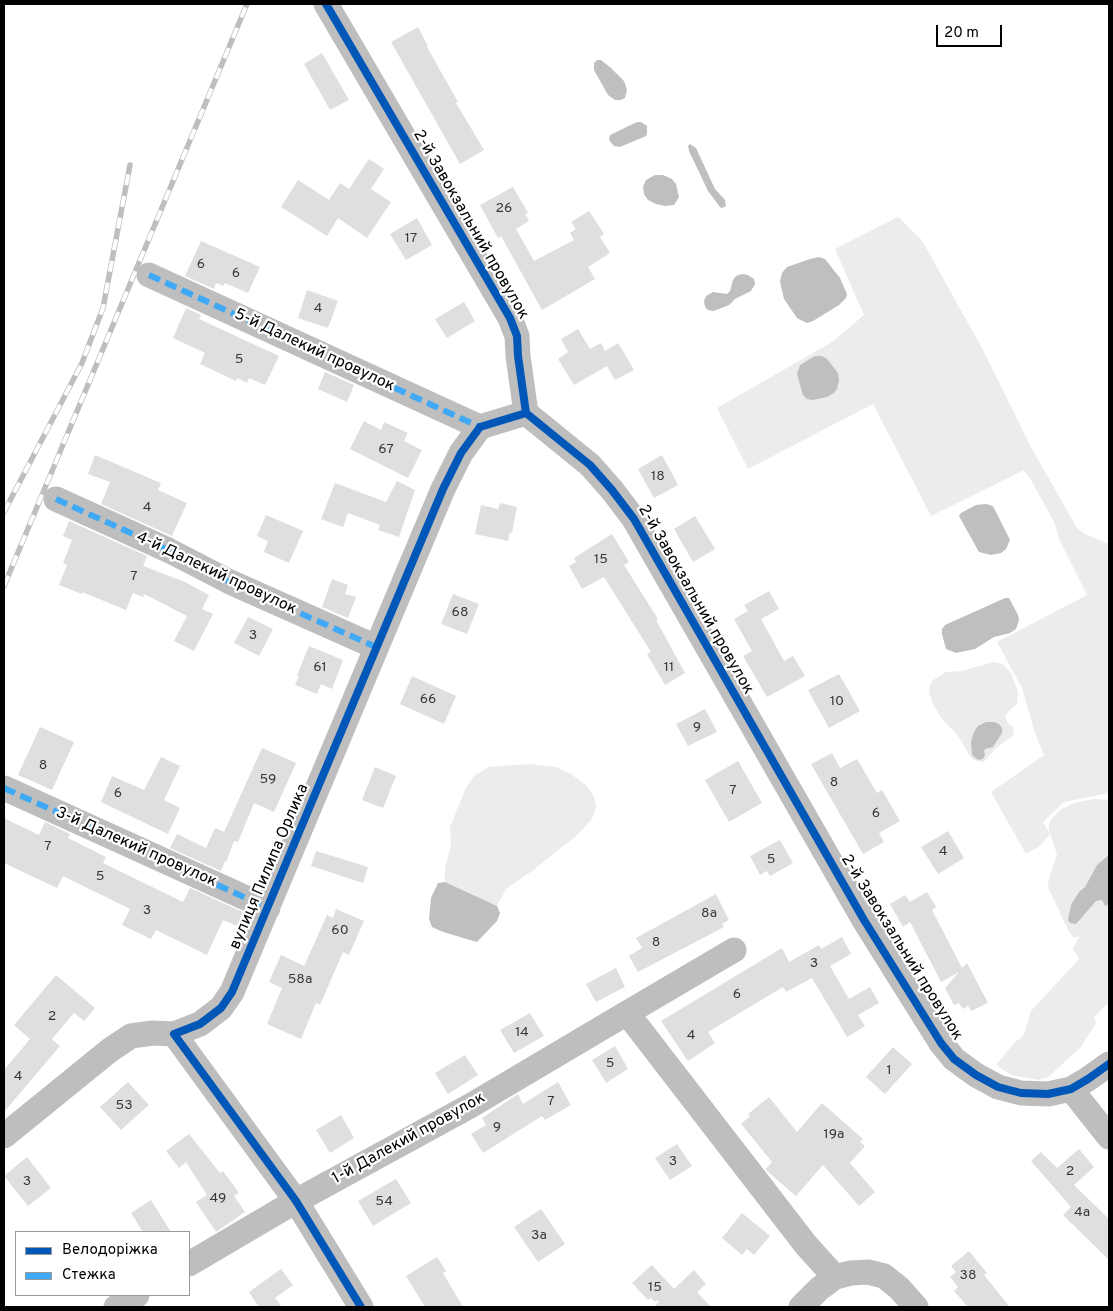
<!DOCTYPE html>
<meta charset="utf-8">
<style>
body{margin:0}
#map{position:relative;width:1113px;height:1311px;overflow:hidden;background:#fff;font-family:Overpass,sans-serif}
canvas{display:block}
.frame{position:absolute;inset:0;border:5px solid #000;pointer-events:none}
.legend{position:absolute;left:15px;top:1231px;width:175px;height:65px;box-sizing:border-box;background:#fff;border:1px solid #999;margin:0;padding:6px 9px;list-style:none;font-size:15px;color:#000}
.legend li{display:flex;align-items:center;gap:10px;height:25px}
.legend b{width:25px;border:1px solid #999}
.scale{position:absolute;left:936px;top:25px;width:66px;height:22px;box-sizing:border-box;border:2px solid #000;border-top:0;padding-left:6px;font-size:15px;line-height:18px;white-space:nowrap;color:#000;-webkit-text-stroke:4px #fff;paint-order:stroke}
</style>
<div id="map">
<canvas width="1113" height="1311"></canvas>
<div class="frame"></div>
<ul class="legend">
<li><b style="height:6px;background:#0057b8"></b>Велодоріжка</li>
<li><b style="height:6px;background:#3fa9f5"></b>Стежка</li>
</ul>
<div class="scale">20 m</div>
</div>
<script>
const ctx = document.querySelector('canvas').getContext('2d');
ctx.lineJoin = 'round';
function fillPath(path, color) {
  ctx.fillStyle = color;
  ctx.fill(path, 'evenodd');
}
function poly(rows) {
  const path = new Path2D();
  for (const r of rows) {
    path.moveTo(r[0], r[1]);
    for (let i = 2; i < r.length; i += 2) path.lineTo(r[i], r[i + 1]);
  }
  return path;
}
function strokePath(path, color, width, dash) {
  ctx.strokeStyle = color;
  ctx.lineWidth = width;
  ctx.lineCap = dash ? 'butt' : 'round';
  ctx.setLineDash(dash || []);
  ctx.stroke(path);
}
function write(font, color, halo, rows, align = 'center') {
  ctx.font = font + ' Overpass,sans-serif';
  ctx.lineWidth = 4.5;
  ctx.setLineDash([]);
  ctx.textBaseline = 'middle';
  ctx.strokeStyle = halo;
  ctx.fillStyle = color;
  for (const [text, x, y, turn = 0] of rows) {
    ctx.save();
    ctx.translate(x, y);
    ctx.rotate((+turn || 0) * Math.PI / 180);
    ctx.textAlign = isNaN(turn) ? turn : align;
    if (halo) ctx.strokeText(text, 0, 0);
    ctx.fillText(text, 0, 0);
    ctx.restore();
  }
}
fillPath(poly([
 [898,217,921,239,981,346,1031,447,1077,528,1085,534,1109,544,1109,793,1064,802,1043,822,1049,832,1049,824,1053,817,1060,810,1074,803,1094,799,1109,800,1109,1002,1094,1017,1096,1023,1081,1047,1048,1077,1039,1080,1011,1075,996,1065,1016,1041,1020,1039,1024,1034,1031,1011,1079,959,1073,949,1080,936,1074,938,1072,936,1067,928,1048,887,1049,878,1057,854,1050,834,1040,846,1026,854,991,792,1044,755,1035,733,1022,688,997,642,1087,595,1059,539,1055,524,1031,480,1024,470,931,516,873,404,748,469,717,408,832,342,864,315,835,249],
 [993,662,1003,664,1011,673,1018,692,1017,704,1009,711,1005,717,1008,723,1013,727,1014,735,995,749,984,762,977,761,971,758,958,736,943,720,934,706,929,693,930,686,933,680,946,672,962,671],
 [530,764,556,767,571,774,587,786,594,797,596,807,592,819,577,835,532,871,506,889,497,906,445,882,445,867,451,845,450,827,465,790,474,776,489,767]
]), '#ececec');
fillPath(poly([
 [597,60,601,60,611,68,624,81,627,90,625,98,621,100,615,100,608,95,594,70,594,63],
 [637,122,641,122,647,126,647,134,646,136,620,147,614,146,609,140,610,135],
 [690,144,696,148,715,189,725,200,726,206,722,208,720,207,708,191,689,151,688,146],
 [655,175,663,175,672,179,676,184,679,197,674,205,665,206,656,204,648,200,644,194,643,187,646,180],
 [819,257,825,259,840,278,847,294,846,298,839,305,813,321,807,323,797,318,784,299,780,281,782,273,787,267,810,259],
 [742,274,748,275,754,279,755,284,751,291,735,299,729,305,719,309,713,311,708,310,705,307,704,301,706,296,713,292,727,294,730,291,733,280,736,276],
 [815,356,822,356,827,359,838,373,839,380,837,389,834,393,827,397,813,400,807,399,803,395,797,374,800,365],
 [986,504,993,506,1010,540,1006,549,1001,553,991,555,979,552,959,516,961,513,976,505],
 [1005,598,1009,598,1018,615,1019,620,1016,629,1010,633,994,637,975,649,956,653,946,649,942,634,942,629,945,625],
 [986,722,994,722,999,724,1002,728,1002,733,993,747,985,749,984,751,985,755,983,759,978,760,972,755,971,742,974,732,978,726],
 [1109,855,1109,904,1105,906,1102,900,1096,901,1076,924,1070,923,1068,920,1071,905,1079,892,1085,887,1097,865],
 [445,882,497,906,500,913,497,921,477,942,443,932,432,927,429,919,431,898,438,883]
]), '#bfbfbf');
fillPath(poly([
 [418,27,428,46,427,47,458,102,456,103,484,150,460,164,391,42],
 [322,53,349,100,330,110,304,64],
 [369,159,384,169,371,189,391,202,367,238,338,218,327,236,281,207,298,180,329,200,340,183,349,189],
 [513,187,528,213,525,214,529,221,516,229,534,261,574,240,570,233,576,229,571,222,589,211,604,234,600,237,610,253,588,267,595,279,542,310,501,236,498,238,480,205],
 [417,218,432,245,406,260,390,234],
 [201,241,260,267,248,293,225,283,223,286,216,283,214,289,185,276],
 [307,290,338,301,328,328,298,318],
 [464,302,475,321,447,338,435,319],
 [186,308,201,315,199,319,279,356,265,385,249,378,247,383,237,378,236,381,200,364,205,353,173,338],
 [578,329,590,349,601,343,605,351,618,343,634,370,615,380,607,366,574,385,558,359,568,352,561,339],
 [325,372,354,385,347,402,318,389],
 [364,421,381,430,384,422,408,433,404,441,422,450,408,478,350,449],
 [95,455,161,483,158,490,187,503,172,536,101,504,110,482,88,474],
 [662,455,678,485,654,498,638,469],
 [397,481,415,490,399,537,378,530,380,525,348,513,343,527,321,519,335,483,386,502],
 [500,503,517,507,512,533,510,532,508,541,475,534,481,505,498,509],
 [266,515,303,531,289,563,264,552,268,541,257,536],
 [695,516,715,549,693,562,674,529],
 [69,521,147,556,143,566,185,582,209,595,202,609,213,614,194,651,174,641,187,616,144,594,143,597,133,593,126,610,82,592,82,594,59,585,67,565,63,563,72,540,63,536],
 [612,534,629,562,624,565,658,619,656,620,685,673,665,685,647,654,651,652,604,577,582,589,569,566,576,562,574,558],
 [332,579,348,585,345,594,356,597,348,618,322,607],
 [769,591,779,609,761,619,784,661,793,656,805,676,767,697,743,656,752,651,734,619,748,611,744,605],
 [453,594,479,604,467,634,441,624],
 [248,617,273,629,259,656,234,643],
 [309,646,343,660,332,689,321,684,317,694,295,685,299,676,297,675],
 [839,674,860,711,829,728,808,690],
 [412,676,456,696,444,724,400,704],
 [705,709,717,732,688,746,676,724],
 [40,727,74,742,52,790,18,775],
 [262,748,296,763,274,812,254,803,238,842,234,841,226,862,225,861,221,871,170,848,177,834,206,848,215,828,224,832],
 [832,753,840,768,857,759,877,793,882,790,900,821,879,833,884,842,863,854,811,764],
 [161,757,180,766,164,800,180,808,168,834,101,802,112,776,144,790],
 [738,761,762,803,729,822,705,780],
 [375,767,396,776,383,808,362,800],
 [4,818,39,835,45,822,70,834,68,838,106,857,103,863,183,902,190,888,243,912,237,926,223,920,207,955,156,930,151,939,122,925,130,909,63,876,57,888,4,863],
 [948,831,964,858,938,874,921,847],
 [780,840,793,863,770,876,767,871,760,875,750,856],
 [316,851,368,867,363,883,311,866],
 [927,892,936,907,932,910,962,968,967,963,988,1003,971,1011,968,1006,963,1009,959,1003,954,1005,945,988,959,972,941,982,910,922,903,927,890,904,905,895,910,902],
 [716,894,729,920,722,924,724,927,638,972,629,956,642,948,636,938],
 [336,909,364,921,349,955,343,952,320,1005,316,1003,301,1039,267,1024,282,988,269,982,281,955,304,966,327,915,333,918],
 [842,937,851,954,830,966,849,999,870,987,879,1003,858,1015,865,1026,847,1037,812,978,786,992,783,987,708,1032,715,1043,688,1061,661,1021,782,948,789,962,819,945,821,949],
 [616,968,625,987,596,1002,586,984],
 [56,975,95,1008,84,1021,74,1013,52,1039,60,1046,4,1112,4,1070,30,1039,14,1025],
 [530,1013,544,1036,514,1053,500,1030],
 [615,1046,628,1069,606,1083,592,1060],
 [893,1047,912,1064,885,1094,866,1077],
 [465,1055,478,1075,448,1094,435,1073],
 [128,1082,149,1105,121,1130,100,1107],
 [558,1082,571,1105,545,1120,542,1116,483,1153,471,1134,486,1125,482,1118,518,1094,523,1104],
 [769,1097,797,1132,822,1103,863,1139,860,1142,865,1146,850,1163,875,1192,859,1206,823,1165,796,1196,767,1171,766,1169,772,1162,741,1124,750,1116,748,1114],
 [341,1115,354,1138,330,1153,316,1130],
 [189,1134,220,1173,223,1171,239,1193,234,1196,245,1212,216,1232,196,1202,207,1195,186,1162,179,1168,166,1151],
 [677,1144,692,1166,670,1180,655,1158],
 [1079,1149,1094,1167,1074,1185,1109,1219,1109,1260,1063,1215,1071,1207,1031,1161,1041,1152,1057,1168],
 [27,1157,51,1188,28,1206,4,1176],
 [396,1179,411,1203,373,1226,358,1201],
 [151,1200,171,1232,143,1232,131,1213],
 [541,1209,565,1244,538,1262,514,1227],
 [742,1213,770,1236,754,1255,747,1249,742,1255,722,1238],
 [969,1251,987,1273,984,1275,1010,1307,968,1307,954,1291,958,1287,950,1277,956,1272,951,1266],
 [437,1257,446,1271,443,1273,463,1307,425,1307,406,1276],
 [652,1265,674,1289,694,1270,706,1284,697,1292,711,1307,654,1307,659,1302,657,1300,655,1302,651,1298,648,1300,632,1283],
 [281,1269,293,1285,275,1298,282,1307,259,1307,249,1292]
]), '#dfdfdf');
strokePath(poly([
 [326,4,510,318,517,336,518,356,526,413,590,465,612,490,634,519,864,920,941,1043,954,1059,976,1075,998,1087,1021,1093,1048,1094,1071,1089,1088,1079,1109,1064],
 [149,275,480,427],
 [56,499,168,550,230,582,376,647],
 [4,788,268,908],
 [627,1013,734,950],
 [1071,1089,1109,1137],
 [4,1136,110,1050,131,1036,153,1033,174,1034],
 [189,1264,296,1201,470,1106,627,1013,806,1245,835,1277],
 [116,1307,137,1295],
 [361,1307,296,1201,174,1034,200,1024,221,1008,232,992,443,489,461,453,480,427,526,413],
 [801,1307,819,1289,835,1277,851,1273,868,1272,884,1276,899,1288,916,1307]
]), '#bebebe', 25);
const rail = poly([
 [4,512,82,363,103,308,130,165],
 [4,586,247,4]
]);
strokePath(rail, '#bebebe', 5.5);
strokePath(rail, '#fff', 4, [11]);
strokePath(poly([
 [149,275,480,427],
 [56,499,168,550,230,582,376,647],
 [4,788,268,908]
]), '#3fa9f5', 6, [12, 6]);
strokePath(poly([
 [326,4,510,318,517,336,518,356,526,413,590,465,612,490,634,519,864,920,941,1043,954,1059,976,1075,998,1087,1021,1093,1048,1094,1071,1089,1088,1079,1109,1064],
 [361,1307,296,1201,174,1034,200,1024,221,1008,232,992,443,489,461,453,480,427,526,413]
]), '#0057b8', 8);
write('14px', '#383838', null, [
 ["26",504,209],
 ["17",411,239],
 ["6",201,265],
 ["6",236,274],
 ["4",318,309],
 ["5",239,360],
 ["67",386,450],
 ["18",658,477],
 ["4",147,508],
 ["15",601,560],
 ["7",134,577],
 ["68",460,613],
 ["3",253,636],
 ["61",320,668],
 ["11",669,668],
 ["66",428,700],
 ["10",837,702],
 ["9",697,728],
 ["8",43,766],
 ["59",268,780],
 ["8",834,783],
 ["7",733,791],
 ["6",118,794],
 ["6",876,814],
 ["7",48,847],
 ["4",943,852],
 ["5",771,860],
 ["5",100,877],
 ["3",147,911],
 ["8а",709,914],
 ["60",340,931],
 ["8",656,943],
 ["3",814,964],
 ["58а",300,980],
 ["6",737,995],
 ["2",52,1017],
 ["14",522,1033],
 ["4",691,1036],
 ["5",610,1064],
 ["1",889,1071],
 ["4",18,1077],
 ["7",551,1102],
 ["53",124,1106],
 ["9",497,1128],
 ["19а",834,1135],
 ["3",673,1162],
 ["2",1070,1172],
 ["3",27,1182],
 ["49",218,1199],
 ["54",384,1202],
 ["4а",1082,1213],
 ["3а",539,1236],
 ["38",968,1276],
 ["15",655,1288]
]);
write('16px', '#000', '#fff', [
 ["2-й Завокзальний провулок",470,225,60],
 ["5-й Далекий провулок",314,351,25],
 ["4-й Далекий провулок",216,574,25],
 ["2-й Завокзальний провулок",695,600,60],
 ["3-й Далекий провулок",136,848,24],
 ["вулиця Пилипа Орлика",270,867,-67],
 ["2-й Завокзальний провулок",901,948,58],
 ["1-й Далекий провулок",409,1139,-29]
]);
</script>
